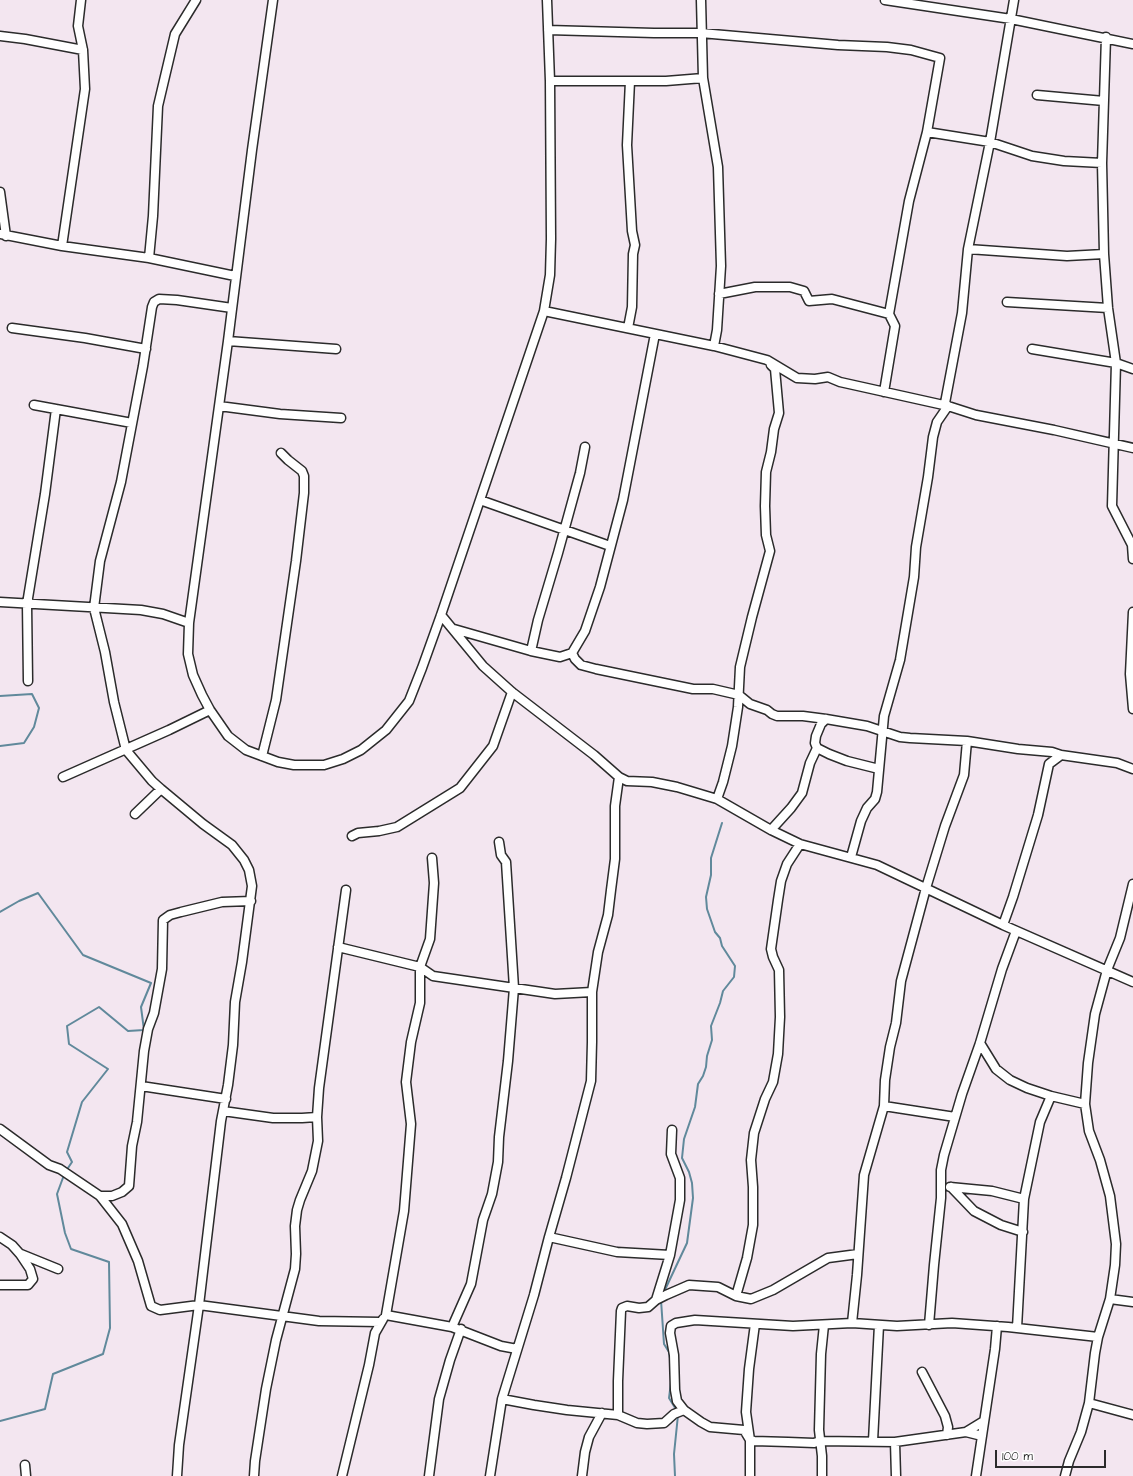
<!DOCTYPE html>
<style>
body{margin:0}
#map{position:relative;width:1133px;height:1476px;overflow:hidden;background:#f3e6f0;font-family:"Architects Daughter",sans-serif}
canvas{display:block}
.scale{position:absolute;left:995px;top:1450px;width:111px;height:18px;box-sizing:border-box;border:2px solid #2b2b2b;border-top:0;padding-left:5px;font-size:12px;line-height:14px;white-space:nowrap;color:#2b2b2b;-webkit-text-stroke:3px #fff;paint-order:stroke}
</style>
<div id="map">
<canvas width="1133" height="1476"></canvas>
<div class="scale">100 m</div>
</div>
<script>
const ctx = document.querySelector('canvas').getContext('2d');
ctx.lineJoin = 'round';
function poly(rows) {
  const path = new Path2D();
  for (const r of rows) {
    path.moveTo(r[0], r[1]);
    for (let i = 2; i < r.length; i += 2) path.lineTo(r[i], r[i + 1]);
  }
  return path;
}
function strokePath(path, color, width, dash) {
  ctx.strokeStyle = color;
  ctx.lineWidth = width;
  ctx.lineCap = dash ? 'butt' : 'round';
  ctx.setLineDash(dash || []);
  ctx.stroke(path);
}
strokePath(poly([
 [0,228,1,223],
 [0,696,32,694,39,708,34,727,24,743,0,746],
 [0,912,19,901,38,893,83,955,151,983,141,1007,144,1030,128,1031,99,1007,67,1026,69,1044,108,1069,82,1102,67,1152,72,1162,66,1171],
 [663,1294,687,1243,693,1198,692,1183,689,1172,682,1158,684,1139,695,1107,698,1084,703,1076,706,1067,707,1056,712,1040,711,1026,720,1003,723,991,734,977,735,966,722,946,720,938,715,932,707,909,706,897,711,875,711,858,722,823],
 [661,1300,664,1344,669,1352,670,1358],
 [671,1382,669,1398,677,1411],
 [0,1421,45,1409,53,1374,103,1354,110,1328,109,1262,71,1249,65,1233,57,1194,64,1175],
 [675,1476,674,1454,678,1415]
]), '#60899b', 2);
const minor = poly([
 [273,0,252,150,228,341,189,623,188,654,193,675,202,695,210,710,228,736,246,750,278,762,294,765,324,765,343,759,361,750,386,730,409,701,422,668,441,615,544,311,550,275,551,239,550,81,547,0],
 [701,0,703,78,718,167,721,266,717,330,714,346],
 [885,0,1011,19,1133,44],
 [1014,0,990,142,968,249,962,313,945,403,948,406,976,415,1054,430,1133,448],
 [548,30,654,33,701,33,838,45,887,47,911,50,940,58,927,132,909,201,889,314,895,326,884,392],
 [0,36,25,39,83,50],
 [1106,37,1102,163,1104,254,1108,308,1116,363,1112,506,1132,545,1133,559],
 [550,81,666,81,703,78],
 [1037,95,1104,101],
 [927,132,990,142,1032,156,1064,161,1102,163],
 [0,192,6,236],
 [0,234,62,246,149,258,235,276],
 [62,246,85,89,83,50,78,26,81,0],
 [968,249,1067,256,1104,254],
 [149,258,153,216,158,106,175,34,196,0],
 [719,294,755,287,790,287,804,291,809,301,832,299,889,314],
 [1007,302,1108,308],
 [544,311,714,346,767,360,797,378,815,379,828,377,840,382,948,406,937,422,933,437,928,477,916,547,914,577,900,660,884,716,877,792,875,799,867,808,861,821,851,857],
 [12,328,85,338,146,349],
 [628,328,632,307,633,254,635,245,632,231,627,145,630,81],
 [228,341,336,349],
 [1032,349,1116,363,1133,369],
 [34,405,132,423],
 [219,406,280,414,341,418],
 [480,500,610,546],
 [0,602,141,610,163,614,189,623],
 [1133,612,1130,674,1133,709],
 [441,615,483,666,512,692,594,755,619,777,627,781,652,782,677,787,717,799,771,830,800,844,877,865,1003,925,1133,982],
 [454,629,531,651,560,657,572,653,585,631,600,587,623,500,655,334],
 [531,651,538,620,558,553,580,473,585,447],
 [572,653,575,659,581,665,596,669,693,689,713,689,739,695,750,704,767,710,772,714,777,716,803,716,826,719,867,726,900,737,910,738,967,741,1018,749,1052,752,1061,755],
 [28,681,27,604,45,494,56,409],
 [826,719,821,724,816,736,815,743,817,748,829,754,847,761,879,769],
 [262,756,276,700,296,561,304,493,304,476,302,471,288,460,281,453],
 [63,777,169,730,210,710],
 [717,799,723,782,732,746,738,707,740,667,752,617,770,551,766,535,765,506,766,472,771,452,774,429,779,413,775,369,771,365],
 [135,814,161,789],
 [771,830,791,808,802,793,810,763,817,748],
 [352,836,358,833,379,831,397,827,460,788,493,746,512,692],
 [432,858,434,883,430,939,420,967,433,976,555,994,592,992],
 [1003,925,1013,897,1038,815,1049,764,1061,755,1117,763,1133,769],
 [338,947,420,967,420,1003,411,1042,406,1082,411,1124,404,1211,386,1315,452,1327,501,1346,517,1349],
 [980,1043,996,1069,1010,1080,1027,1088,1051,1096,1085,1104],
 [141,1086,226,1099],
 [884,1106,955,1117],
 [223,1111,273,1118,302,1118,317,1117],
 [0,1129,49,1165,60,1169,100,1196,122,1224,138,1261,151,1306,160,1310,199,1305,319,1321,380,1322],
 [950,1187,992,1191,1024,1199],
 [951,1187,974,1211,1001,1225,1023,1232],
 [100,1196,112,1196,122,1192,129,1186,132,1146,137,1122,144,1051,148,1029,154,1013,162,969,163,920,170,915,181,912,222,902,251,901],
 [0,1237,12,1245,20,1254,30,1269,33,1279,28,1285,0,1285],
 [549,1237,617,1252,670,1255],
 [21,1254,58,1269],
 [736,1296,747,1258,753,1225,753,1187,751,1160,754,1133,765,1099,773,1082,778,1054,780,1017,779,970,773,957,771,949,778,900,781,881,787,864,800,844],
 [1110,1299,1133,1302],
 [656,1300,670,1255,680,1200,680,1178,671,1154,672,1130],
 [852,1323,857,1275,864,1175,884,1106,885,1080,890,1047,896,1023,901,981,926,888,945,826,964,775,967,741],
 [929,1325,934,1265,941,1198,941,1170,944,1155,962,1094,980,1043,1002,969,1016,931],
 [452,1327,471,1284,483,1220,492,1194,498,1162,499,1137,508,1061,514,988,506,862,501,855,499,842],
 [1017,1328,1024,1199,1040,1122,1051,1096],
 [922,1372,945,1416,948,1427,947,1435],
 [502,1399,534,1405,567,1410,618,1415,637,1423,647,1424,664,1423,674,1414,684,1410],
 [1089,1403,1133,1415],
 [618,1415,618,1381,621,1311,622,1308,627,1306,639,1308,648,1307,656,1300,666,1295,689,1285,718,1287,736,1296,751,1299,773,1290,828,1258,858,1254],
 [966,1432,984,1421],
 [982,1436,966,1432,895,1442,820,1441,814,1443,788,1442,754,1441,750,1440,744,1430,710,1427,701,1422,684,1410,677,1401,675,1390,674,1355,670,1333,671,1326,676,1323,695,1320,793,1326,852,1323,897,1326,952,1323,1008,1327,1098,1337],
 [873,1441,879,1325],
 [895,1442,896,1476],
 [25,1465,26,1476],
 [177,1476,179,1445,199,1305,221,1121,228,1085,233,1045,235,1002,242,962,252,886,249,870,244,860,232,845,203,824,161,789,152,781,126,750,114,702,105,652,94,608,100,561,121,482,143,366,152,307,154,302,159,299,177,300,232,308],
 [254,1476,255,1461,266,1389,276,1340,295,1269,296,1254,295,1226,297,1210,300,1200,312,1171,318,1141,317,1117,319,1088,346,890],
 [342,1476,369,1365,375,1333,383,1319],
 [429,1476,439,1399,450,1360,461,1329],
 [490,1476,502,1399,534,1295,549,1237,566,1178,591,1081,592,1042,592,992,598,952,608,915,611,890,615,859,615,806,619,777],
 [582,1476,585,1452,589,1437,602,1413],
 [750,1476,750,1440,746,1412,749,1369,755,1324],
 [822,1476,822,1456,819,1430,821,1354,824,1325],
 [976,1476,995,1349,997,1326],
 [1065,1476,1069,1461,1081,1432,1089,1403,1095,1353,1098,1337,1110,1299,1115,1265,1116,1244,1110,1196,1100,1160,1089,1131,1085,1104,1088,1063,1095,1014,1107,970,1120,938,1133,884]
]);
strokePath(minor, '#2b2b2b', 11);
strokePath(minor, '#fff', 8);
</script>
